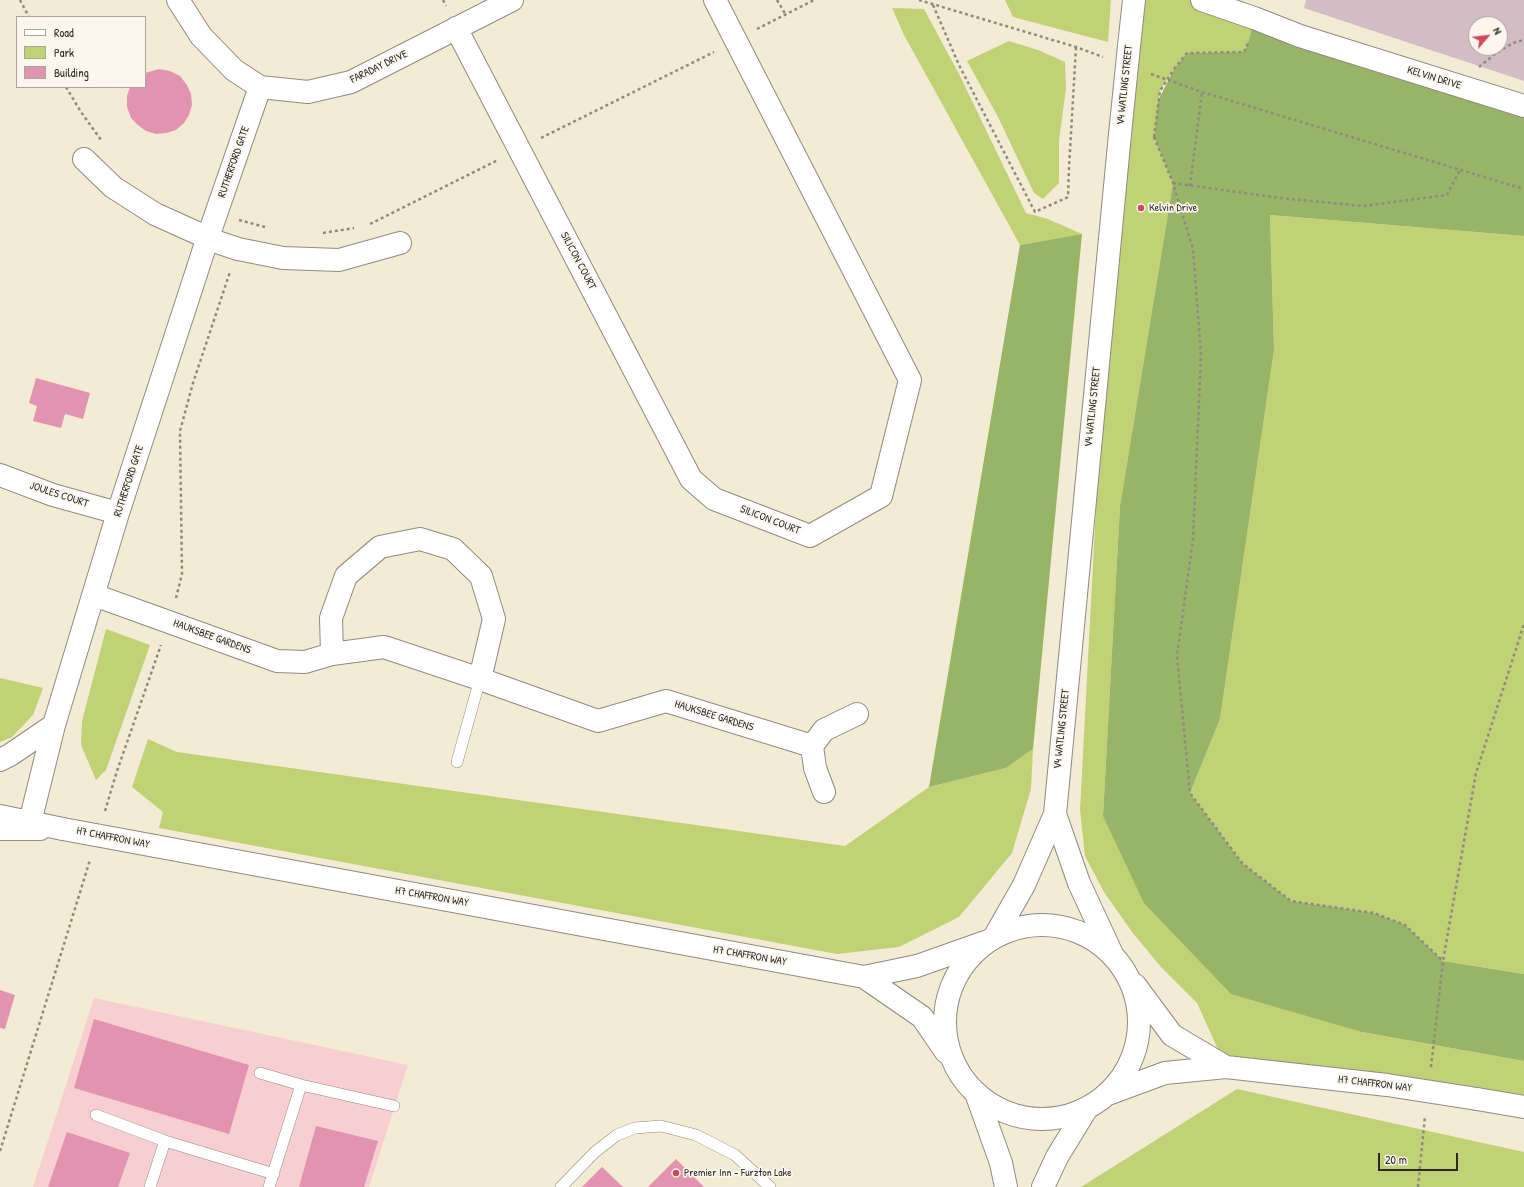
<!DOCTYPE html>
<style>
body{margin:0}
#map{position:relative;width:1524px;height:1187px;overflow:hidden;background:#f4ebd4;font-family:"Patrick Hand",sans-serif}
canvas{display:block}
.legend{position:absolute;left:16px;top:16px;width:130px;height:72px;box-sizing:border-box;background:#fbf7ec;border:1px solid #a8a59f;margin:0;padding:5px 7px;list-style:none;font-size:12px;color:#2b2b2b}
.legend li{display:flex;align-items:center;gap:8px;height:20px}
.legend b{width:20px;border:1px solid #a8a59f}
.north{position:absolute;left:1468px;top:16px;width:40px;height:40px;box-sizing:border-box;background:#fbf7ec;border:1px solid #a8a59f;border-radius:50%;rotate:62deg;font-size:11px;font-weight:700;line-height:16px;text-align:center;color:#2b2b2b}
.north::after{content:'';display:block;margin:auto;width:14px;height:18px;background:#d1495b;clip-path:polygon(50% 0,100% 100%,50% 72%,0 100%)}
.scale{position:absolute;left:1378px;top:1153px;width:80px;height:18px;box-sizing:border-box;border:2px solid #2b2b2b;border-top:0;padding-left:5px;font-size:12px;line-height:14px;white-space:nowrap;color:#2b2b2b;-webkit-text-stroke:3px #fbf7ec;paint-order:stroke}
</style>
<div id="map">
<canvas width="1524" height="1187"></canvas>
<ul class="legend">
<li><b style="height:5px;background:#fff"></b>Road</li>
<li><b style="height:11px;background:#c0d275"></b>Park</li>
<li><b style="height:11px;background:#e293b0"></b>Building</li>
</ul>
<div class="north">N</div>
<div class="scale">20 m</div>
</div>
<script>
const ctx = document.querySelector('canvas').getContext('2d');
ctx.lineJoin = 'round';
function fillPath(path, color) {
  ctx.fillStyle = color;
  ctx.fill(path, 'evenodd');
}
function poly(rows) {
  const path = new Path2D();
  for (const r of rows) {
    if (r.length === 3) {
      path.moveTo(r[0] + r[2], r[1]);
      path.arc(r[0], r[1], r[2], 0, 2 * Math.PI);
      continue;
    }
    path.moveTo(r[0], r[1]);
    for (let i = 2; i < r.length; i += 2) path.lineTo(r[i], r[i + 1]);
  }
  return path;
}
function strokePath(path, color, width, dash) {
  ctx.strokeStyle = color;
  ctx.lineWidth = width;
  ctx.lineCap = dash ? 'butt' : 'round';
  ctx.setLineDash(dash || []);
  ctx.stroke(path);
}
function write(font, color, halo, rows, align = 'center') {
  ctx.font = font + ' "Patrick Hand",sans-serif';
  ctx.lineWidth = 3.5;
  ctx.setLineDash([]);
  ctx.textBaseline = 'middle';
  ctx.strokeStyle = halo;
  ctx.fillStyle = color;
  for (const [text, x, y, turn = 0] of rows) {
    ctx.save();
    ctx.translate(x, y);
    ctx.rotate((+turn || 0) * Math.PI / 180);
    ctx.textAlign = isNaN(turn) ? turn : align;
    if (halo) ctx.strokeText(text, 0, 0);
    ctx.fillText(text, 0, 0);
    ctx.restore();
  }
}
fillPath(poly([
 [94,998,408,1065,369,1187,33,1187]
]), '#f7cfd0');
fillPath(poly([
 [1306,0,1524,0,1524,81,1304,8],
 [1476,24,1500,24,1500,48,1476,48]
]), '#d2bdc5');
fillPath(poly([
 [1005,0,1111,0,1108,42,1013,17],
 [1134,0,1202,0,1254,18,1249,40,1244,52,1187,53,1174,69,1160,91,1154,137,1173,183,1120,506,1103,816,1362,1032,1524,1061,1524,1107,1226,1067,1197,1003,1161,967,1132,932,1104,892,1085,856,1080,810,1111,224],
 [892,8,924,9,960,76,1026,213,1048,219,1082,234,1020,245,904,35],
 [1009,41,1038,50,1065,62,1066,88,1059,141,1059,183,1043,199,1034,193,998,117,967,61],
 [1270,215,1524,236,1524,974,1443,961,1405,925,1374,913,1291,901,1242,863,1190,793,1220,719,1274,350],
 [106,629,150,645,106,770,96,780,81,745,82,721],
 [0,678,43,688,33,715,12,737,0,742],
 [148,739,177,752,845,846,929,787,1006,768,1033,749,1031,789,1012,853,959,917,899,947,837,954,159,828,163,812,132,787],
 [1237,1089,1524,1152,1524,1187,1081,1187]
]), '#c0d275');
fillPath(poly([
 [1254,18,1524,106,1524,236,1270,215,1274,350,1220,719,1190,793,1242,863,1291,901,1374,913,1405,925,1443,961,1524,974,1524,1061,1362,1032,1231,994,1144,903,1103,816,1120,506,1173,183,1154,137,1158,101,1174,69,1187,53,1244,52,1249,40],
 [1082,234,1033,749,1006,768,929,787,1020,245]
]), '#98b466');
fillPath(poly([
 [159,69,170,71,180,76,187,85,191,94,192,105,189,115,184,123,176,130,166,133,156,134,146,131,138,125,131,118,127,107,127,96,130,87,145,87,145,73],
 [36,378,90,393,83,419,65,414,61,428,33,421,37,406,29,403],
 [0,990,15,995,5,1029,0,1028],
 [94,1019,249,1065,229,1134,74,1088],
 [316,1126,378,1141,364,1187,299,1187],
 [67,1132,130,1153,118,1187,48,1187],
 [676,1159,704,1187,648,1187],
 [602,1167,623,1187,582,1187]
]), '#e293b0');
const service = poly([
 [457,762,480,679],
 [260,1073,301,1085,394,1106],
 [96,1115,165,1141,274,1174],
 [150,1187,165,1141],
 [269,1187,301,1085],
 [561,1187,595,1152,617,1135,635,1128,661,1126,696,1135,735,1155,770,1187]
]);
const minor = poly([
 [178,0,201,36,234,70,260,87,308,92,351,82,512,0],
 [1202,0,1254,18,1300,36,1524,106],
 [456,28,691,479,714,499,810,536,881,496,910,380,715,0],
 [84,159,113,187,155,214,217,242,238,249,283,258,339,260,400,243],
 [0,475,53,495,118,513],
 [94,595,277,661,305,662,332,654,384,647,480,679,598,721,666,701,812,746,815,768,824,792],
 [332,654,331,618,346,576,380,547,420,539,453,549,481,576,494,619,480,679],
 [812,746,824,730,857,714],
 [0,760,10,755,54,725],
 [30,822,54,725,118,513,208,237,260,87],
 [0,829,40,829]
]);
const tertiary = poly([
 [1129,46,1134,0],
 [1055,814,1079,883,1111,952],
 [0,816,63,829],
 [155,846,864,977,917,966,985,942],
 [1042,1022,97],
 [995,936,1024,885,1055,814,1120,134],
 [864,977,922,1017,946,1052],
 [1135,985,1172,1035,1226,1067],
 [976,1093,1001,1163,1006,1187],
 [1108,1094,1165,1073,1226,1067,1387,1085],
 [1477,1099,1524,1107],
 [1043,1187,1057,1157,1087,1108]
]);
strokePath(service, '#908b80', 12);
strokePath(minor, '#908b80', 24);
strokePath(tertiary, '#908b80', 24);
strokePath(poly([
 [20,0,29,17],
 [443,0,446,6],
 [777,0,786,15],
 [919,0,1076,47,1103,57],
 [933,5,959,65,1035,212,1068,197,1069,168,1076,47],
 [757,29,814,0],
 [1479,67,1495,54,1513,43,1524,40],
 [1174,69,1187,53,1244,52,1248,43],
 [1151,74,1202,92,1524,189],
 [66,87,81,112,101,140],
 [1154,137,1173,183,1193,249,1201,355,1193,539,1177,656,1190,793,1242,863,1291,901,1374,913,1405,925,1443,961],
 [541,138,714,52],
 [1173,183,1280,198,1363,206,1447,195,1460,170],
 [1190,186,1202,92],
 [239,220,265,227],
 [370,224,498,160],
 [323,233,354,228],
 [176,598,182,574,180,431,193,383,230,272],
 [105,811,117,771,161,645],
 [1431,1067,1443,961,1476,773,1524,624],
 [0,1151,90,860],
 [1418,1187,1425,1116]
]), '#908b80', 2.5, [3, 3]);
strokePath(service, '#fff', 11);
strokePath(minor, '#fff', 22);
strokePath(tertiary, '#fff', 22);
const tertiaryBridge = poly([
 [1120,134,1129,46],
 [63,829,155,846],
 [1387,1085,1477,1099]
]);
strokePath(tertiaryBridge, '#908b80', 24, []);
strokePath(poly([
 [1154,137,1160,91,1174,69]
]), '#908b80', 2.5, [3, 3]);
strokePath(tertiaryBridge, '#fff', 22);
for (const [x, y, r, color] of [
 [1141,208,4,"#d1495b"],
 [676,1173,4,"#d1495b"]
]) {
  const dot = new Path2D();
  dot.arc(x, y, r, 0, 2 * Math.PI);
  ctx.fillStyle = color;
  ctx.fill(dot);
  strokePath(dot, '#fbf7ec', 1.5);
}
write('11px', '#2b2b2b', '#fbf7ec', [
 ["FARADAY DRIVE",379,67,-26],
 ["KELVIN DRIVE",1434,78,17],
 ["V4 WATLING STREET",1125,85,-84],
 ["RUTHERFORD GATE",234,162,-71],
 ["SILICON COURT",578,261,62],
 ["V4 WATLING STREET",1093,407,-84],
 ["RUTHERFORD GATE",129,481,-72],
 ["JOULES COURT",59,495,18],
 ["SILICON COURT",770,520,21],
 ["HAUKSBEE GARDENS",212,637,20],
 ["HAUKSBEE GARDENS",714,716,17],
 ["V4 WATLING STREET",1062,729,-84],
 ["H7 CHAFFRON WAY",113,838,11],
 ["H7 CHAFFRON WAY",432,897,10],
 ["H7 CHAFFRON WAY",750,956,10],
 ["H7 CHAFFRON WAY",1375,1084,7]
]);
write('11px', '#2b2b2b', '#fbf7ec', [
 ["Kelvin Drive",1149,208],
 ["Premier Inn - Furzton Lake",684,1173]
], 'left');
</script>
